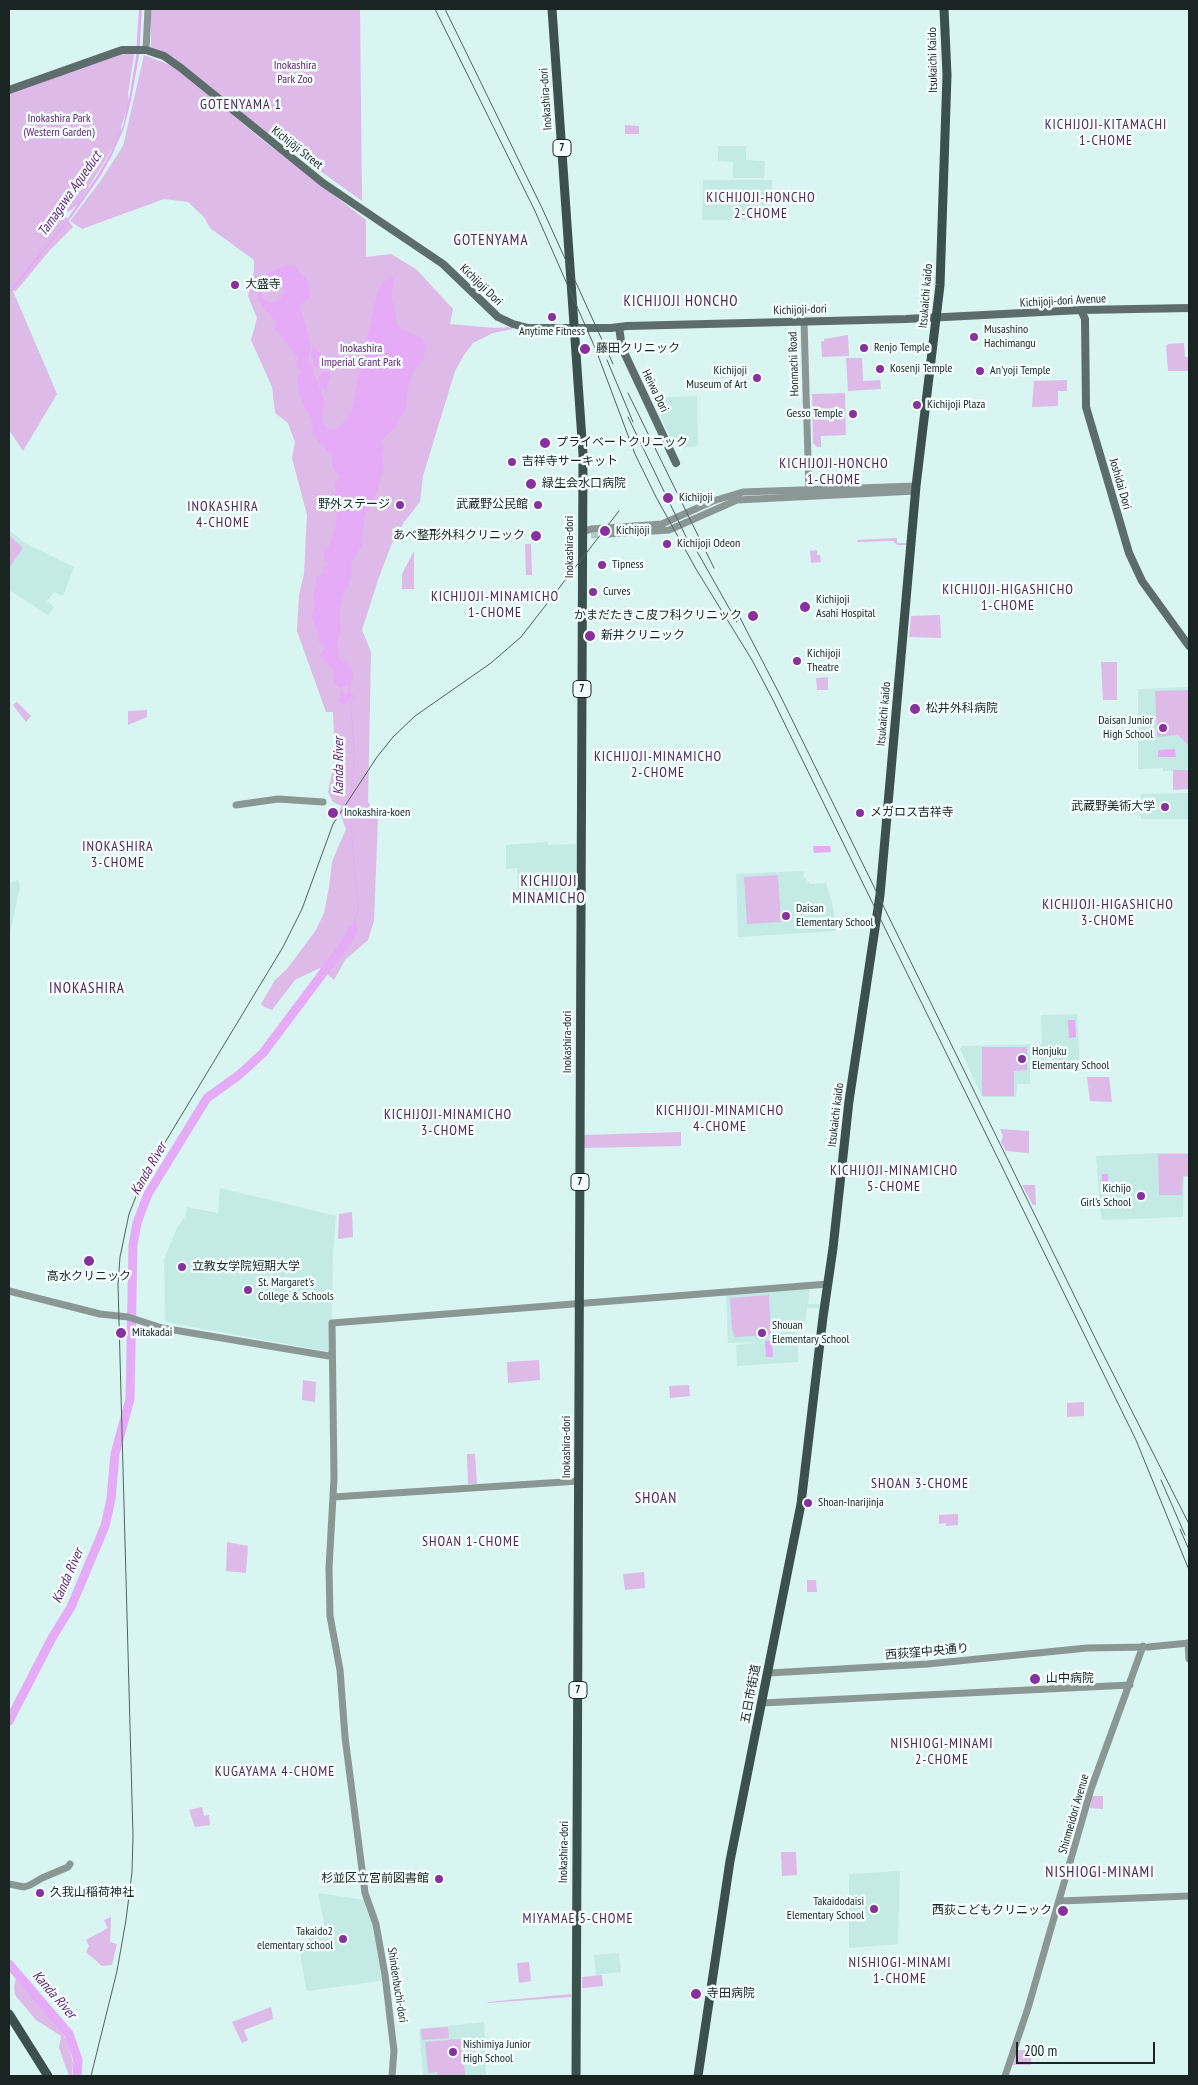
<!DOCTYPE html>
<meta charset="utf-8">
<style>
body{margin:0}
#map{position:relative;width:1198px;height:2085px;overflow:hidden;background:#d8f5f1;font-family:"PT Sans Narrow",sans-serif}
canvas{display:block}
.frame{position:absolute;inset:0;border:10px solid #1a2523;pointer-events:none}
.scale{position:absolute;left:1016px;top:2042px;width:139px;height:22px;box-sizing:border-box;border:2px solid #1a2523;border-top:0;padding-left:6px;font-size:15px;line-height:18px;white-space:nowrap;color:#1a2523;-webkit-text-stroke:4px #f3fefc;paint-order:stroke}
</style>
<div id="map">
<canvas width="1198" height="2085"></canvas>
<div class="frame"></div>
<div class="scale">200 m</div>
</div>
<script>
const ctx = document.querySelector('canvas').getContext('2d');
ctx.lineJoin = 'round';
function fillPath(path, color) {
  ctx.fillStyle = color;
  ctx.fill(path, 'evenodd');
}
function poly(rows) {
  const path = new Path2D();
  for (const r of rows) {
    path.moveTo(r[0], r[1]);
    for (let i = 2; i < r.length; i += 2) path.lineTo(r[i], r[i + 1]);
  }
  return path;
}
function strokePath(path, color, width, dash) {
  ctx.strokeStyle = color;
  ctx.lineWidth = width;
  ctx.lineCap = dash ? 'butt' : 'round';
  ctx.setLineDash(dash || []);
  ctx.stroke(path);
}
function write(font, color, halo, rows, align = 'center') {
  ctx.font = font + ' "PT Sans Narrow","Noto Sans JP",sans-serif';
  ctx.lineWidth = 5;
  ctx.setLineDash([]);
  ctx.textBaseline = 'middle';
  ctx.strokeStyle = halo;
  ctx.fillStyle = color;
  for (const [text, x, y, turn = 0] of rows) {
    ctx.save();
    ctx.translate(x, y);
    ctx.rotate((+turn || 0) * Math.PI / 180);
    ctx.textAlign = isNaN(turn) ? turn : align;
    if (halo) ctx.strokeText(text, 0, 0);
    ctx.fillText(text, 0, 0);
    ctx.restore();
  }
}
fillPath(poly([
 [718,146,746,146,746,160,765,161,764,178,733,178,733,162,718,161],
 [703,180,772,180,771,220,702,220],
 [697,396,698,445,696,447,679,447,673,444,652,398],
 [9,530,25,543,74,567,63,596,54,592,47,601,54,607,48,615,9,590],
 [1189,687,1189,770,1163,771,1163,768,1138,769,1138,689],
 [1189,793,1189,819,1141,819,1141,794],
 [547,842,548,845,576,844,576,876,566,876,566,890,560,890,560,894,518,898,517,868,506,869,506,845],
 [803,871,804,877,810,884,826,883,829,894,832,901,836,931,738,937,736,874],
 [18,880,20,886,9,938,9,883],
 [1077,1014,1080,1070,1030,1072,1030,1084,1017,1084,1016,1097,982,1097,960,1049,962,1046,1042,1044,1041,1015],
 [1158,1153,1189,1153,1189,1177,1184,1177,1183,1216,1181,1217,1103,1220,1101,1218,1096,1156],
 [220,1188,336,1216,333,1253,331,1352,165,1322,164,1259,177,1228,186,1215,187,1207,218,1213],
 [810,1288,808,1304,821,1304,820,1308,807,1308,805,1324,797,1326,798,1362,737,1366,736,1345,762,1342,728,1343,726,1294],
 [900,1871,898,1944,849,1948,849,1874],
 [318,1893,365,1900,373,1923,383,1977,380,1981,308,1991,306,1989,299,1946,309,1944,308,1936,326,1932],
 [619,1953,621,1972,596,1975,594,1955],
 [484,2022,486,2076,423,2076,419,2029]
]), '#c4eae5');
fillPath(poly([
 [151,9,360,9,362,201,266,132,174,58,151,48],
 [122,52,133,53,134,55,128,94,129,103,121,127,121,135,78,204,69,212,63,208,61,209,73,227,50,250,16,291,13,291,57,394,23,451,9,430,9,295,12,291,9,291,9,92],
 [144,55,175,67,260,138,366,220,366,257,391,254,416,269,453,309,450,324,494,328,511,327,513,329,493,333,473,343,464,355,455,371,423,476,420,502,404,522,392,543,378,580,362,630,371,652,368,802,378,817,374,921,368,940,345,960,334,980,320,968,295,980,272,1010,264,1007,261,1004,275,980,287,969,316,930,324,913,329,887,332,862,346,829,339,811,342,806,333,802,328,792,335,759,333,712,326,712,297,631,299,595,304,574,307,515,292,458,295,442,288,423,275,413,272,387,251,340,257,318,248,296,254,272,254,260,210,228,204,217,188,202,164,199,82,229,70,221,99,183,123,146],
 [625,125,639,126,639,134,625,134],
 [848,335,849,356,822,357,821,342,824,341,824,339],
 [1184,343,1185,357,1189,357,1189,371,1168,371,1166,346,1168,344],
 [846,358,862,358,863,381,880,380,881,389,848,391],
 [1067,380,1067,391,1058,391,1058,406,1032,407,1034,381],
 [845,393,846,435,821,436,821,447,817,447,813,443,812,394],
 [9,535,23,548,9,568],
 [897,538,897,543,907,543,906,545,897,545,893,541,857,542,857,540],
 [525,544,531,544,532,575,526,575],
 [817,550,817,555,820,555,821,562,811,563,810,551],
 [414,551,414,589,402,589,402,574],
 [940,615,941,638,909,637,911,616],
 [1101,662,1117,662,1117,700,1103,700],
 [828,677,828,690,817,690,816,678],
 [1189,690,1189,746,1178,735,1157,737,1155,691],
 [17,702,31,716,26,722,13,705],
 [147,710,147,717,128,725,128,711],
 [1173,770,1189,770,1189,789,1173,790],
 [778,875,781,922,747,924,744,877],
 [982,1047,1027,1047,1027,1070,1014,1071,1014,1096,982,1096],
 [1087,1077,1109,1077,1112,1102,1090,1101],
 [1000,1129,1029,1131,1029,1153,1006,1151,1001,1142,1003,1136],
 [681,1132,681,1146,584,1148,584,1135],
 [1158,1154,1189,1154,1189,1176,1183,1176,1182,1195,1159,1195],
 [1022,1185,1035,1185,1036,1205,1033,1205],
 [352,1212,353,1237,338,1239,339,1214],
 [769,1295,771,1335,735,1337,732,1329,730,1298],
 [539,1360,540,1380,508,1383,507,1362],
 [303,1380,316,1382,315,1402,302,1400],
 [689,1385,690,1396,670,1398,669,1386],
 [1084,1402,1084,1416,1067,1417,1067,1403],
 [467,1454,475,1454,477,1484,468,1484],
 [958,1514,958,1525,946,1526,946,1523,939,1524,939,1515],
 [227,1542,248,1546,246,1573,226,1571],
 [644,1572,645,1588,625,1590,623,1574],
 [807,1580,816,1580,817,1592,807,1592],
 [1094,1796,1103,1796,1103,1809,1090,1808,1092,1797],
 [202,1807,204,1816,209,1815,210,1825,195,1827,189,1810],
 [781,1852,796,1852,797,1875,782,1876],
 [111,1917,110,1942,117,1944,112,1965,102,1966,86,1952,89,1946,86,1940,108,1928,104,1920],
 [529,1962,531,1981,519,1983,517,1963],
 [602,1975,603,1986,582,1988,582,1977],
 [16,1978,57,2024,68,2043,73,2063,72,2076,69,2076,59,2048,61,2036,36,2020,15,1995,14,1986],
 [571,1994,571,1997,487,2003,488,2002],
 [271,2007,273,2019,244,2030,248,2040,242,2043,232,2022],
 [448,2027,449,2038,422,2040,421,2029],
 [459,2039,462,2040,465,2076,438,2076,437,2072,428,2073,425,2042],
 [1017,2050,1032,2050,1031,2065,1012,2065]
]), '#ddbae8');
fillPath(poly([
 [139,9,142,9,139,56,131,100,124,128,112,155,101,175,73,215,9,295,9,291,66,221,97,176,110,154,123,126,129,99,136,57],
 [286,265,295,266,298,271,306,278,309,283,310,294,308,299,300,305,311,346,308,360,313,369,313,375,316,377,326,406,322,410,324,413,321,419,323,424,328,428,334,430,340,427,351,412,378,289,389,277,394,279,391,297,394,305,396,323,400,328,422,338,426,345,424,359,414,370,409,384,405,412,399,418,396,427,385,436,381,442,384,450,382,455,384,469,373,503,364,516,361,547,351,563,352,571,348,587,345,589,339,613,341,630,337,642,339,659,349,665,352,670,353,678,350,686,345,685,342,688,337,686,333,680,334,671,320,655,325,648,319,642,318,634,311,615,315,609,313,592,316,589,317,576,323,573,323,568,328,565,324,558,324,549,329,546,335,528,337,512,333,510,331,505,335,497,335,483,340,479,339,475,336,473,332,465,333,457,315,438,312,432,313,427,312,419,306,411,299,392,298,379,297,378,301,372,296,367,298,357,274,328,276,322,258,300,258,290,255,287,260,281,263,284,263,277,272,271],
 [269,277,271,280,274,279,279,282,285,291,280,299,271,303,263,299,261,291,263,286,268,283,265,278],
 [313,346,328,363,329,368,321,369,315,367,311,356],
 [330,372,330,376,326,391,321,388,319,376,322,373],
 [349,691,356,698,350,699,343,705,338,701,342,693,346,694],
 [1175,749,1176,757,1158,757,1158,750],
 [813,846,830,846,831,852,814,853],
 [1068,1020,1075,1020,1076,1037,1069,1038],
 [1102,1174,1108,1174,1109,1191,1102,1191],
 [772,1340,773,1357,766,1357,765,1341]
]), '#e5abf7');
strokePath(poly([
 [392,278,399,271],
 [342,688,342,693],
 [349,691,350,686],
 [350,699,355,756,350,801,351,826,358,910,353,929]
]), '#e5abf7', 1);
strokePath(poly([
 [9,1721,52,1638,71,1607,105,1526,111,1499,115,1454,130,1399,133,1245,137,1223,148,1194,207,1098,239,1075,263,1053,347,941,353,929],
 [9,1964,69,2034,78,2060,77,2076]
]), '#e5abf7', 9);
strokePath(poly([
 [591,535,608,534]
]), '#b2cbc8', 7, [7, 3.5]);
strokePath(poly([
 [146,50,148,9],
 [804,321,809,494],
 [583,532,591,529,662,524,713,501,743,492,916,486],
 [608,534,669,530,737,500,916,491],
 [236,805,278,799,323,802],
 [9,1291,100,1314,128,1317,162,1328,329,1356,332,1353],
 [333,1497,579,1481],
 [1188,1643,1189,1659],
 [769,1673,928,1664,1087,1648,1148,1647,1189,1643],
 [762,1703,1130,1685],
 [9,1884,24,1887,30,1885,42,1878,68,1867,70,1864],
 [1060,1901,1189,1896],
 [392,2076,394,2051,385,1975,376,1924,365,1893,345,1737,340,1670,330,1616,329,1568,334,1478,332,1323,828,1284],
 [1005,2076,1028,2008,1091,1789,1143,1646]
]), '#8b9795', 7);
strokePath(poly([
 [9,90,122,50,146,50,164,56,181,68,323,183,443,264,498,317,513,324,528,328,611,328,627,326,906,319,1081,310,1189,308],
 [1081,310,1085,319,1086,407,1129,553,1142,581,1189,646],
 [619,327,622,348,676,463]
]), '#5c6d6b', 8);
strokePath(poly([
 [552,9,583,454,576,2076],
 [9,2014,48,2076],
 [698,2076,730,1861,801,1504,823,1317,833,1248,849,1101,880,895,916,486,940,285,947,75,944,9]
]), '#3c504e', 9);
strokePath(poly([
 [435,9,535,211,596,350,635,454,656,497,696,569,752,660,772,698,1136,1440,1189,1570],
 [445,9,542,208,613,364],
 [607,360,633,422],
 [628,393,714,568],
 [628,417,691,547],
 [690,539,737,622],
 [737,612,780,695,1100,1348,1189,1524],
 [1161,1480,1185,1535],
 [1180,1529,1189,1550],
 [91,2076,117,1971,126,1920,132,1872,133,1836,118,1284,120,1257,129,1214,141,1184,158,1154,283,947,302,909,333,824,377,757,393,737,415,716,491,663,521,637,619,511]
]), '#51615e', 1);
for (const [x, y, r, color] of [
 [235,285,5,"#87319e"],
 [552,317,5,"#87319e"],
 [974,337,5,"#87319e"],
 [864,348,5,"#87319e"],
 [585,349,6,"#87319e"],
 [880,369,5,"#87319e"],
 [980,371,5,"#87319e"],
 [757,378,5,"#87319e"],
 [917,405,5,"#87319e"],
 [853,414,5,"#87319e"],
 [545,443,6,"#87319e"],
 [512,462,5,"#87319e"],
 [531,484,6,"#87319e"],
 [668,498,6,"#87319e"],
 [400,505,5,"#87319e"],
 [538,505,5,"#87319e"],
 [605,531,6,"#87319e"],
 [536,536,6,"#87319e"],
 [667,544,5,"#87319e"],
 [602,565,5,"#87319e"],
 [593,592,5,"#87319e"],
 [805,607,6,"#87319e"],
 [753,616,6,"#87319e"],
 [590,636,6,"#87319e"],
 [797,661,5,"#87319e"],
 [915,709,6,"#87319e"],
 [1163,728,5,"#87319e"],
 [1165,807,5,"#87319e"],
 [333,813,6,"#87319e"],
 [860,813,5,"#87319e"],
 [786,916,5,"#87319e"],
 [1022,1059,5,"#87319e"],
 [1141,1196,5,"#87319e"],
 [89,1261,6,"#87319e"],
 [182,1267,5,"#87319e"],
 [248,1290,5,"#87319e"],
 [121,1333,6,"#87319e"],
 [762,1333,5,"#87319e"],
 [808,1503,5,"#87319e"],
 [1035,1679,6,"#87319e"],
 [439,1879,5,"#87319e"],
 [40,1893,5,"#87319e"],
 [874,1909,5,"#87319e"],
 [1063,1911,6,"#87319e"],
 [343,1939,5,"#87319e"],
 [696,1994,6,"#87319e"],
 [453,2052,5,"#87319e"]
]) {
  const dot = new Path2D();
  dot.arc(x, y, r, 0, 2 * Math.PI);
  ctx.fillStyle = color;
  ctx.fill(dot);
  strokePath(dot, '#f3fefc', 2);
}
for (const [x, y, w] of [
 [562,148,18],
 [582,689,18],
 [580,1182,18],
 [578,1690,18]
]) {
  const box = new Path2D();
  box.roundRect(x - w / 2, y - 8.5, w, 17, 4);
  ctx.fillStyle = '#f3fefc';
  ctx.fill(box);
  strokePath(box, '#1a2523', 1);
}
write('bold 11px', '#1a2523', null, [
 ["7",562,148],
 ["7",582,689],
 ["7",580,1182],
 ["7",578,1690]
]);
write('12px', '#1a2523', '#f3fefc', [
 ["Itsukaichi Kaido",933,60,-91],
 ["Inokashira-dori",546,99,-94],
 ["Kichijōji Street",297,148,38],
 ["Kichijoji Dori",481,285,44],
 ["Itsukaichi kaido",926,296,-85],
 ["Kichijoji-dori Avenue",1063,301,-3],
 ["Kichijoji-dori",800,310,-2],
 ["Honmachi Road",794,364,-92],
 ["Heiwa Dori",655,391,64],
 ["Joshidai Dori",1120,484,74],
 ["Inokashira-dori",570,547,-90],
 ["Itsukaichi kaido",884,714,-85],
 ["Inokashira-dori",568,1042,-90],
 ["Itsukaichi kaido",836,1115,-83],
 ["Inokashira-dori",567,1447,-90],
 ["西荻窪中央通り",927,1652,-5],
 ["五日市街道",751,1694,-79],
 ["Shinmeidori Avenue",1074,1814,-74],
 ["Inokashira-dori",564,1852,-89],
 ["Shindenbuchi-dori",397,1985,81]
]);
write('12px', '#621d74', '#f3fefc', [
 ["Inokashira",295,66],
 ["Park Zoo",295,80],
 ["Inokashira Park",59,119],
 ["(Western Garden)",59,133],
 ["Inokashira",361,349],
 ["Imperial Grant Park",361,363]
]);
write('12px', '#1a2523', '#f3fefc', [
 ["大盛寺",245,285],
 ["Musashino",984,330],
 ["Hachimangu",984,344],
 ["Anytime Fitness",552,332,"center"],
 ["Renjo Temple",874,348],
 ["藤田クリニック",596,349],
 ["Kosenji Temple",890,369],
 ["Kichijoji",747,371,"right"],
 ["Museum of Art",747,385,"right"],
 ["An'yoji Temple",990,371],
 ["Kichijoji Plaza",927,405],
 ["Gesso Temple",843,414,"right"],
 ["プライベートクリニック",556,443],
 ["吉祥寺サーキット",522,462],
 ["緑生会水口病院",542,484],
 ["Kichijoji",679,498],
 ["野外ステージ",390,505,"right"],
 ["武蔵野公民館",528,505,"right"],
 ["Kichijōji",616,531],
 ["あべ整形外科クリニック",525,536,"right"],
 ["Kichijoji Odeon",677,544],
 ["Tipness",612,565],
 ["Curves",603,592],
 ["Kichijoji",816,600],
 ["Asahi Hospital",816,614],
 ["かまだたきこ皮フ科クリニック",742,616,"right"],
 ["新井クリニック",601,636],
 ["Kichijoji",807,654],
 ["Theatre",807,668],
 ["松井外科病院",926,709],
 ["Daisan Junior",1153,721,"right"],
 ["High School",1153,735,"right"],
 ["武蔵野美術大学",1155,807,"right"],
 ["Inokashira-koen",344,813],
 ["メガロス吉祥寺",870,813],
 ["Daisan",796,909],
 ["Elementary School",796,923],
 ["Honjuku",1032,1052],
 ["Elementary School",1032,1066],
 ["Kichijo",1131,1189,"right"],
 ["Girl's School",1131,1203,"right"],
 ["立教女学院短期大学",192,1267],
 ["高水クリニック",89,1277,"center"],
 ["St. Margaret's",258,1283],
 ["College & Schools",258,1297],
 ["Shouan",772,1326],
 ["Elementary School",772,1340],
 ["Mitakadai",132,1333],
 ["Shoan-Inarijinja",818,1503],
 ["山中病院",1046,1679],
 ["杉並区立宮前図書館",429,1879,"right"],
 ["久我山稲荷神社",50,1893],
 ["Takaidodaisi",864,1902,"right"],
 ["Elementary School",864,1916,"right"],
 ["西荻こどもクリニック",1052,1911,"right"],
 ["Takaido2",333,1932,"right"],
 ["elementary school",333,1946,"right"],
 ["寺田病院",707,1994],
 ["Nishimiya Junior",463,2045],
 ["High School",463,2059]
], 'left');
ctx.letterSpacing = '1px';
write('14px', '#4f265b', '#f3fefc', [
 ["GOTENYAMA 1",241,105],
 ["KICHIJOJI-KITAMACHI",1106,125],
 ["1-CHOME",1106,141],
 ["KICHIJOJI-HONCHO",761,198],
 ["2-CHOME",761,214],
 ["KICHIJOJI-HONCHO",834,464],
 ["1-CHOME",834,480],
 ["INOKASHIRA",223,507],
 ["4-CHOME",223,523],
 ["KICHIJOJI-HIGASHICHO",1008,590],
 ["1-CHOME",1008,606],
 ["KICHIJOJI-MINAMICHO",495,597],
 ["1-CHOME",495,613],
 ["KICHIJOJI-MINAMICHO",658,757],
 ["2-CHOME",658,773],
 ["INOKASHIRA",118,847],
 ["3-CHOME",118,863],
 ["KICHIJOJI-HIGASHICHO",1108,905],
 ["3-CHOME",1108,921],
 ["KICHIJOJI-MINAMICHO",720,1111],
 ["4-CHOME",720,1127],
 ["KICHIJOJI-MINAMICHO",448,1115],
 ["3-CHOME",448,1131],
 ["KICHIJOJI-MINAMICHO",894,1171],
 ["5-CHOME",894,1187],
 ["SHOAN 3-CHOME",920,1484],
 ["SHOAN 1-CHOME",471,1542],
 ["NISHIOGI-MINAMI",942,1744],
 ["2-CHOME",942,1760],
 ["KUGAYAMA 4-CHOME",275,1772],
 ["MIYAMAE 5-CHOME",578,1919],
 ["NISHIOGI-MINAMI",900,1963],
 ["1-CHOME",900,1979]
]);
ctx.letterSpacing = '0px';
write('italic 14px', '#641f77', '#f3fefc', [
 ["Tamagawa Aqueduct",70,194,-55],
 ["Kanda River",339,766,-90],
 ["Kanda River",149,1169,-60],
 ["Kanda River",68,1576,-66],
 ["Kanda River",54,1995,49]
]);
ctx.letterSpacing = '1px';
write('15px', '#4f265b', '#f3fefc', [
 ["GOTENYAMA",491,241],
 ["KICHIJOJI HONCHO",681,302],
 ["KICHIJOJI",549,882],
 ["MINAMICHO",549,899],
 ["INOKASHIRA",87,989],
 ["SHOAN",656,1499],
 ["NISHIOGI-MINAMI",1100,1873]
]);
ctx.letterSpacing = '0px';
</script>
